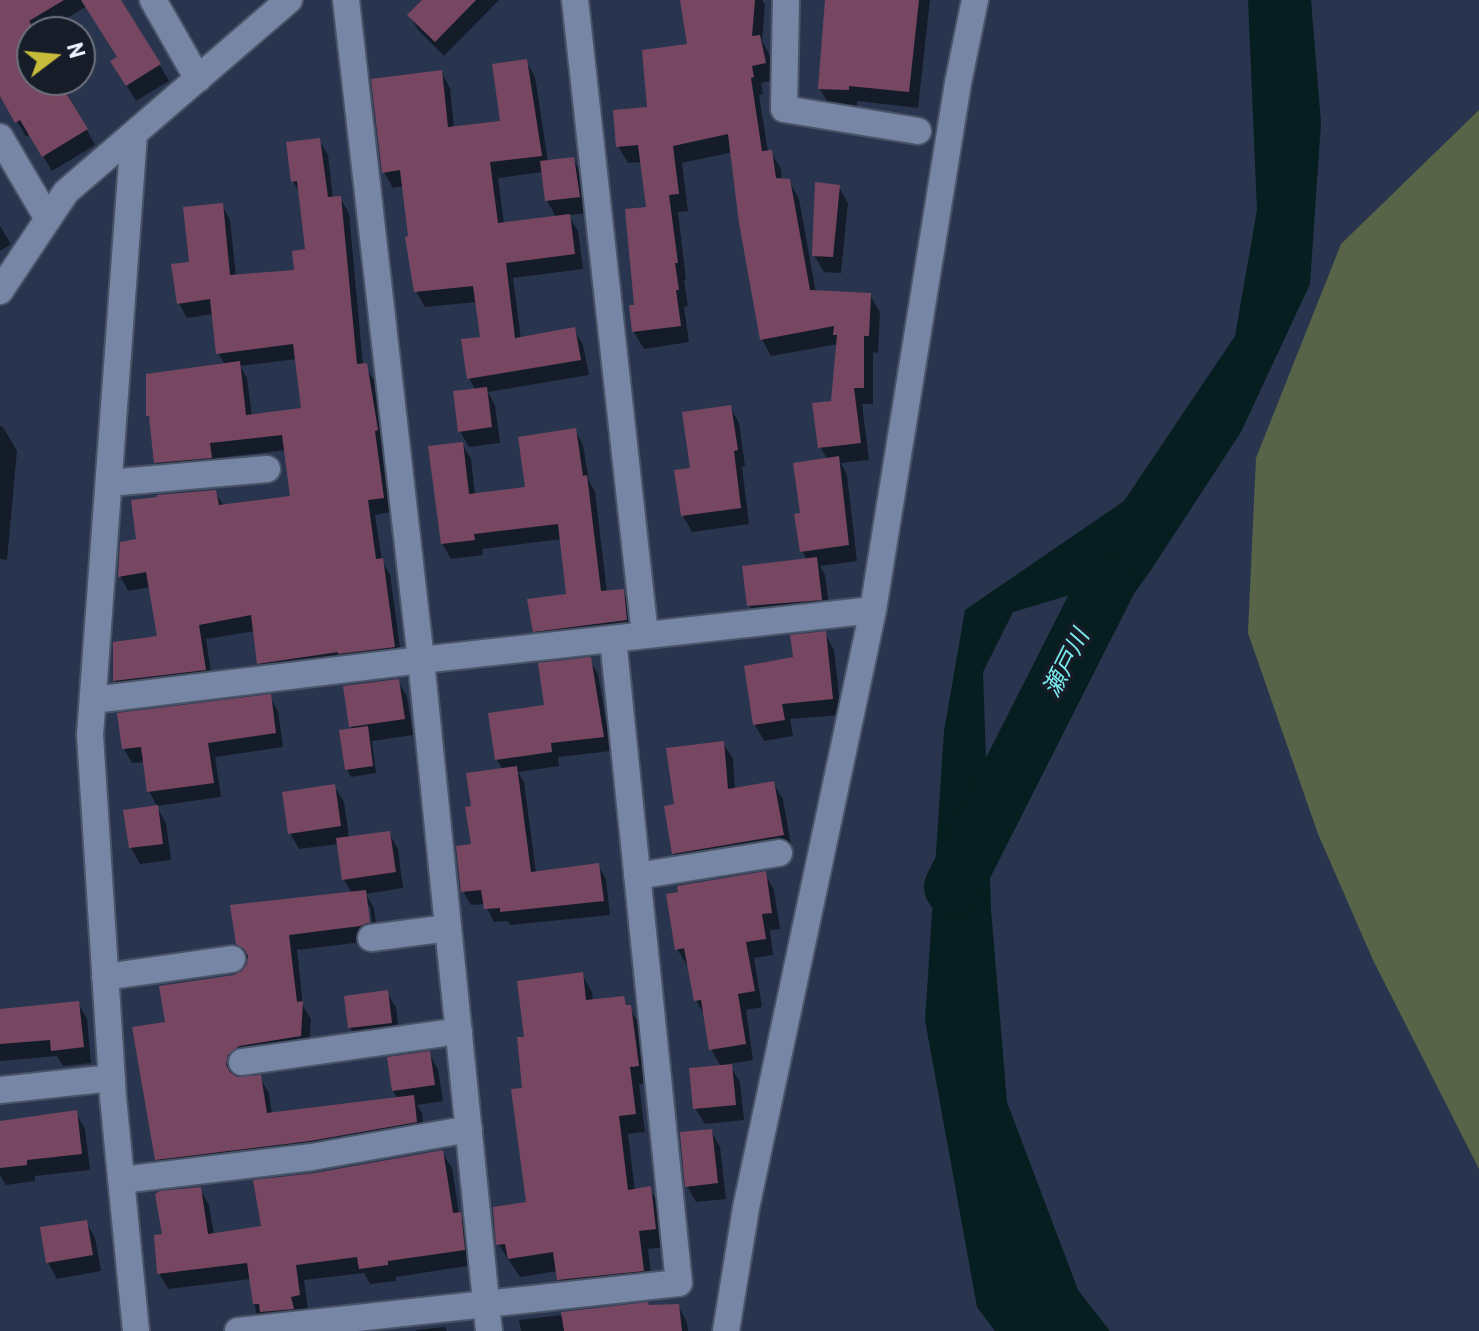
<!DOCTYPE html>
<meta charset="utf-8">
<style>
body{margin:0}
#map{position:relative;width:1479px;height:1331px;overflow:hidden;background:#29354e;font-family:Barlow,sans-serif}
canvas{display:block}
.north{position:absolute;left:16px;top:16px;width:80px;height:80px;box-sizing:border-box;background:#171d28;border:2px solid #6c727e;border-radius:50%;rotate:74deg;font-size:22px;font-weight:700;line-height:32px;text-align:center;color:#ebf2ff}
.north::after{content:'';display:block;margin:auto;width:28px;height:36px;background:#c8bb3b;clip-path:polygon(50% 0,100% 100%,50% 72%,0 100%)}
</style>
<div id="map">
<canvas width="1479" height="1331"></canvas>
<div class="north">N</div>
</div>
<script>
const ctx = document.querySelector('canvas').getContext('2d');
ctx.lineJoin = 'round';
function fillPath(path, color) {
  ctx.fillStyle = color;
  ctx.fill(path, 'evenodd');
}
function poly(rows) {
  const path = new Path2D();
  for (const r of rows) {
    path.moveTo(r[0], r[1]);
    for (let i = 2; i < r.length; i += 2) path.lineTo(r[i], r[i + 1]);
  }
  return path;
}
function strokePath(path, color, width, dash) {
  ctx.strokeStyle = color;
  ctx.lineWidth = width;
  ctx.lineCap = dash ? 'butt' : 'round';
  ctx.setLineDash(dash || []);
  ctx.stroke(path);
}
function write(font, color, halo, rows, align = 'center') {
  ctx.font = font + ' Barlow,"Noto Sans JP",sans-serif';
  ctx.lineWidth = 7;
  ctx.setLineDash([]);
  ctx.textBaseline = 'middle';
  ctx.strokeStyle = halo;
  ctx.fillStyle = color;
  for (const [text, x, y, turn = 0] of rows) {
    ctx.save();
    ctx.translate(x, y);
    ctx.rotate((+turn || 0) * Math.PI / 180);
    ctx.textAlign = isNaN(turn) ? turn : align;
    if (halo) ctx.strokeText(text, 0, 0);
    ctx.fillText(text, 0, 0);
    ctx.restore();
  }
}
fillPath(poly([
 [1479,110,1479,1169,1373,960,1318,834,1248,633,1256,458,1341,244]
]), '#586447');
fillPath(poly([
 [1248,0,1311,0,1321,123,1310,284,1241,432,1149,573,1059,696,1087,590,1013,612,983,672,991,909,1007,1102,1078,1290,1110,1331,995,1331,977,1307,925,1020,944,731,965,610,1124,501,1235,336,1257,210]
]), '#061e1f');
fillPath(poly([
 [0,0,91,0,92,3,44,32,32,32,32,80,60,80,95,145,52,171,30,134,26,137,0,92],
 [425,0,499,0,444,56,418,30,410,15],
 [682,0,762,0,765,5,762,41,769,54,775,80,761,83,763,94,759,95,768,152,771,152,781,169,782,181,789,181,799,199,816,293,870,295,880,312,878,353,873,352,873,404,862,404,869,460,841,463,847,475,857,561,820,566,825,575,830,615,759,621,749,605,807,560,802,551,802,515,828,460,820,447,833,402,838,344,771,356,762,339,733,152,682,163,688,211,678,212,686,280,684,280,688,306,684,307,689,342,644,349,634,332,631,307,636,306,648,209,642,162,628,163,618,146,649,109,690,45],
 [826,0,930,0,918,108,857,101,857,106,829,105,820,89],
 [526,61,535,77,548,162,573,159,582,175,587,213,568,215,578,231,583,269,513,278,521,339,574,329,583,345,589,375,488,392,495,405,500,443,469,447,460,431,476,391,469,378,482,338,477,302,425,307,416,291,404,186,393,188,384,172,441,72,450,88,454,128,502,123],
 [543,172,547,201,556,217,504,224,498,178],
 [160,65,169,81,136,101,122,78],
 [319,140,328,155,333,199,340,198,349,213,363,365,374,380,385,445,382,445,391,512,375,515,382,560,390,575,402,662,268,678,259,663,255,631,206,639,213,685,124,696,115,681,115,644,159,637,151,587,128,591,120,576,138,541,215,492,224,506,293,497,286,450,217,458,219,472,164,477,156,462,152,422,148,416,225,365,218,353,213,314,187,318,179,303,191,264,222,205,230,220,236,277,296,271,307,251,301,196,293,181],
 [297,359,303,410,252,416,247,378,240,366],
 [839,187,848,203,841,273,824,272,814,255],
 [0,226,11,244,0,251],
 [730,407,739,423,745,466,742,467,749,524,692,532,683,516,692,469],
 [0,426,3,427,17,451,7,560,0,559],
 [575,430,583,445,589,481,595,492,607,593,623,591,632,606,635,635,543,646,535,631,568,595,562,539,482,549,483,555,451,559,442,543,462,444,471,459,475,495,527,489],
 [825,633,834,650,841,715,790,719,793,736,764,741,755,725,746,667,795,659],
 [589,659,598,674,611,751,558,757,559,766,518,772,524,782,536,873,598,865,606,879,610,915,510,925,508,921,494,922,485,904,471,905,463,891,473,846,473,808,503,770,497,760,491,714,547,706],
 [398,681,407,697,413,735,372,741,376,773,351,777,347,769,353,730,351,726],
 [270,697,278,711,283,747,215,757,221,797,157,806,149,791,145,762,132,763,124,749],
 [723,743,733,759,735,790,773,783,783,799,792,851,683,870,674,854,676,806],
 [334,786,344,802,349,838,389,833,398,849,403,888,366,894,374,908,378,938,370,941,297,950,303,1006,311,1019,309,1051,236,1072,235,1079,260,1078,269,1093,272,1114,398,1099,393,1091,389,1059,429,1053,438,1070,443,1101,417,1105,422,1113,425,1138,166,1175,157,1159,167,1024,244,973,249,961,238,943,352,893,344,880,339,844,299,849,290,833],
 [366,906,370,906,373,932,369,932],
 [157,807,166,823,171,860,140,864,131,848],
 [765,874,774,890,780,929,770,930,773,955,754,958,762,1007,746,1010,753,1060,729,1064,740,1082,744,1120,705,1124,695,1108,721,1067,711,1049,705,1016,696,1000,689,965,687,965,677,949],
 [582,974,592,992,593,1002,623,998,640,1025,648,1083,639,1084,645,1132,628,1134,635,1191,650,1189,660,1207,665,1247,648,1249,653,1288,569,1297,559,1280,558,1271,520,1277,498,1244,528,1204,525,1090,527,1038],
 [387,992,396,1008,400,1039,359,1044,350,1028,346,998],
 [78,1003,87,1019,91,1063,63,1066,57,1056,0,1061,0,1011],
 [76,1113,85,1129,90,1170,35,1176,35,1181,6,1185,0,1175,0,1123],
 [711,1131,720,1147,726,1199,696,1202,687,1186],
 [442,1152,452,1168,459,1214,469,1230,473,1265,396,1277,396,1281,370,1284,364,1273,304,1280,308,1311,265,1329,256,1312,251,1279,168,1289,159,1273,164,1236,200,1189,209,1205,214,1235,263,1227,315,1175],
 [86,1222,95,1238,101,1271,57,1279,48,1262],
 [647,1305,649,1307,678,1306,687,1322,688,1331,521,1331,519,1320],
 [445,1327,447,1331,416,1331,416,1330]
]), '#0007');
strokePath(poly([
 [953,887,1106,585]
]), '#061e1f', 58);
fillPath(poly([
 [0,0,64,0,29,21,36,32,32,32,32,80,62,80,68,92,66,93,88,129,42,157,20,120,15,123,0,96],
 [81,0,121,0,161,64,126,86,110,61,117,57],
 [422,0,476,0,435,42,407,15],
 [680,0,755,0,752,36,760,35,766,63,752,66,754,77,751,78,762,151,772,150,776,178,790,179,810,290,871,293,869,336,864,336,864,388,854,388,861,443,818,448,812,403,831,401,837,335,833,335,834,326,760,340,739,223,728,134,673,146,679,194,669,195,678,263,675,263,679,290,676,290,681,326,632,332,629,305,634,305,625,209,646,207,638,145,616,147,613,110,647,107,642,50,687,44],
 [825,0,919,0,909,92,849,86,849,90,818,89],
 [527,59,542,156,490,162,498,223,570,214,575,254,506,263,515,338,575,327,581,360,467,379,461,339,480,337,473,286,414,292,405,237,408,236,400,170,382,173,371,79,442,70,448,127,500,121,492,64],
 [320,138,328,197,341,196,357,364,367,363,378,430,375,431,384,498,368,500,376,559,383,558,395,647,338,654,338,652,257,664,251,615,199,625,206,670,113,681,113,642,157,636,146,572,118,577,120,542,136,539,131,500,157,497,157,495,216,490,219,505,290,496,282,435,210,443,212,458,154,463,149,416,146,416,146,374,240,361,246,415,301,408,293,344,216,354,210,299,177,304,171,264,189,262,183,207,223,203,230,275,294,270,292,251,305,249,297,181,291,182,286,142],
 [574,157,580,197,545,201,540,161],
 [815,182,840,185,833,257,812,256],
 [487,387,492,427,458,432,453,391],
 [731,405,738,450,734,451,741,508,681,516,674,470,690,468,682,412],
 [576,428,583,476,587,475,601,591,624,589,627,620,533,632,527,599,566,594,558,524,474,534,475,540,441,544,428,446,463,442,469,494,525,487,518,437],
 [839,456,849,545,800,552,794,514,800,513,793,463],
 [817,557,822,600,747,606,742,566],
 [826,631,833,699,782,704,785,720,753,725,744,666,793,657,790,635],
 [591,657,604,737,551,743,552,752,495,760,488,713,544,705,538,663],
 [399,679,405,719,349,727,343,686],
 [271,694,276,733,208,743,214,783,147,792,141,747,122,749,117,713],
 [368,726,373,766,345,770,339,730],
 [724,741,728,789,774,781,784,835,672,854,664,806,674,804,666,748],
 [517,766,531,872,599,863,604,901,500,912,500,908,484,909,481,890,461,892,456,846,471,844,465,807,471,806,466,773],
 [335,784,341,826,288,834,282,792],
 [158,805,163,844,129,848,123,810],
 [390,831,396,872,342,880,336,838],
 [766,871,772,913,762,914,766,939,746,942,755,991,738,994,746,1044,709,1050,701,1000,694,1001,684,948,675,950,666,894,678,892,677,886],
 [366,890,370,922,360,926,289,935,297,1002,303,1001,301,1036,239,1046,228,1055,226,1065,230,1072,237,1077,261,1075,267,1113,414,1095,417,1122,310,1141,155,1160,132,1027,165,1022,159,986,234,975,242,971,247,964,248,956,244,949,236,944,230,905],
 [583,972,586,1000,624,996,626,1005,631,1005,639,1066,630,1067,636,1114,619,1116,628,1190,651,1186,656,1229,639,1231,644,1271,557,1280,553,1252,508,1259,505,1244,496,1245,493,1207,526,1202,511,1089,522,1088,517,1037,524,1037,517,981],
 [388,990,392,1023,348,1028,344,996],
 [79,1001,84,1047,51,1051,50,1040,0,1044,0,1009],
 [430,1051,435,1085,392,1091,387,1057],
 [732,1064,736,1105,693,1109,689,1068],
 [77,1110,82,1154,27,1160,27,1165,0,1168,0,1121],
 [712,1129,718,1183,685,1187,680,1132],
 [443,1150,453,1213,461,1212,465,1250,388,1261,388,1265,359,1269,357,1257,296,1265,300,1295,291,1297,294,1309,260,1312,259,1304,253,1304,247,1263,157,1274,154,1235,162,1234,155,1194,160,1191,201,1187,208,1234,261,1226,253,1180,315,1173],
 [87,1220,93,1255,46,1263,40,1227],
 [648,1302,649,1305,679,1304,682,1331,564,1331,561,1312]
]), '#774761');
const street = poly([
 [153,0,198,79],
 [346,0,421,660,489,1331],
 [575,0,645,635],
 [786,0,784,109,918,131],
 [134,134,90,735,113,1097,136,1331],
 [0,137,48,219],
 [0,291,66,192,289,0],
 [109,483,267,469],
 [93,700,421,660,873,610],
 [637,876,779,853],
 [371,938,448,928],
 [105,977,232,959],
 [242,1062,459,1031],
 [0,1090,112,1078],
 [122,1180,312,1157,469,1129],
 [238,1331,679,1283,613,639],
 [726,1331,746,1208,873,610,958,83,975,0]
]);
strokePath(street, '#4a5468', 30);
strokePath(street, '#7786a4', 26);
write('italic 24px', '#79ebed', '#171d28', [
 ["瀬戸川",1066,663,-63]
]);
</script>
